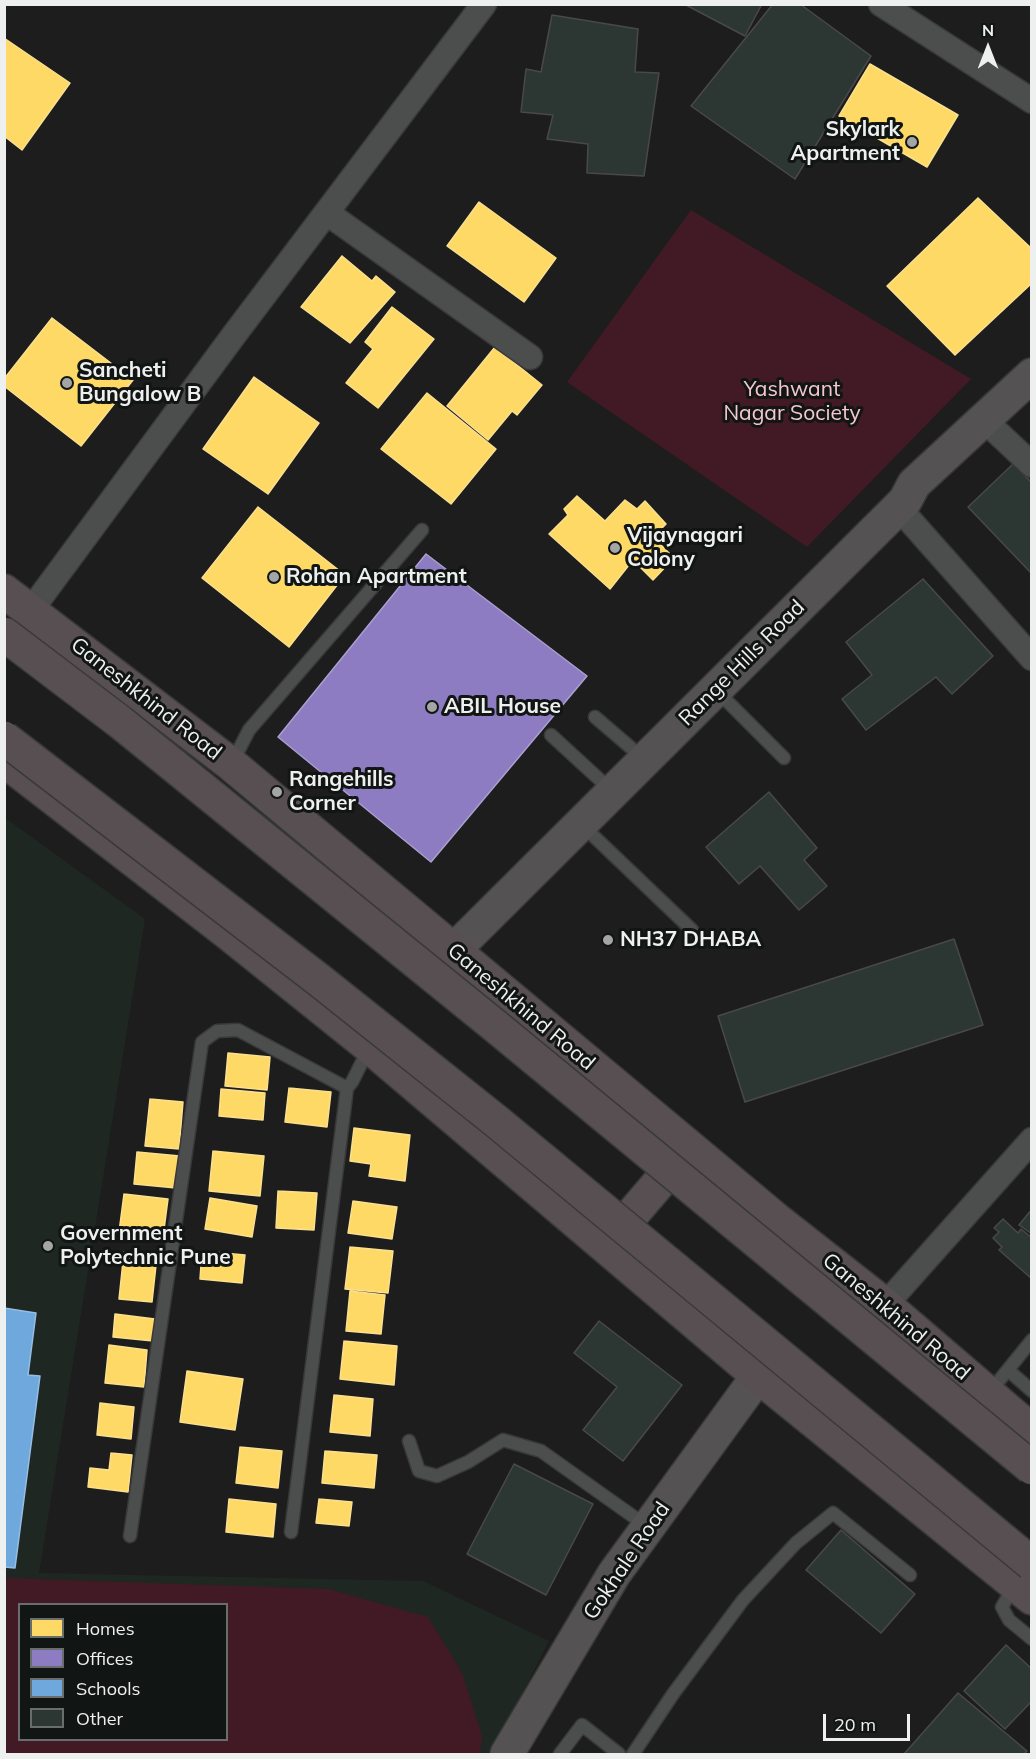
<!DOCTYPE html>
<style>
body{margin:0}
#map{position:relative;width:1036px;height:1759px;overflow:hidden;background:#1c1d1c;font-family:Mulish,sans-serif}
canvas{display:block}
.frame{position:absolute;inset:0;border:6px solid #eef0ef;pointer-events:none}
.legend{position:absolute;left:18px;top:1603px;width:210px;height:138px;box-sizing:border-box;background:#111513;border:2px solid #696d6b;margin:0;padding:8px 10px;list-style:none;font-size:18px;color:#eef0ef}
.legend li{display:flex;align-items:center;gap:12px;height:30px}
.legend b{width:30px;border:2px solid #696d6b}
.north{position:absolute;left:958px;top:18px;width:60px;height:60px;-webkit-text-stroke:4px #111513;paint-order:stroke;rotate:0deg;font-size:16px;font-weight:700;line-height:24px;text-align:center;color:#eef0ef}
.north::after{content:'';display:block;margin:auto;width:21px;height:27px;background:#eef0ef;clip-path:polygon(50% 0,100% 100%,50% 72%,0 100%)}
.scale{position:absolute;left:823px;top:1714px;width:87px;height:27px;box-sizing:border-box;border:3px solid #eef0ef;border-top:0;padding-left:8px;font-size:18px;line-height:21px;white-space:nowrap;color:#eef0ef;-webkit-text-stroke:4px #111513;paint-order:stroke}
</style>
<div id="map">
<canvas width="1036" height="1759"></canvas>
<div class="frame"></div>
<ul class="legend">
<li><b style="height:16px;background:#ffd966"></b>Homes</li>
<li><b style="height:16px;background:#8e7cc3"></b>Offices</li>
<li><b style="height:16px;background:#6fa8dc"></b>Schools</li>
<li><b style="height:16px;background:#2c3733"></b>Other</li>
</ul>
<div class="north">N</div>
<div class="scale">20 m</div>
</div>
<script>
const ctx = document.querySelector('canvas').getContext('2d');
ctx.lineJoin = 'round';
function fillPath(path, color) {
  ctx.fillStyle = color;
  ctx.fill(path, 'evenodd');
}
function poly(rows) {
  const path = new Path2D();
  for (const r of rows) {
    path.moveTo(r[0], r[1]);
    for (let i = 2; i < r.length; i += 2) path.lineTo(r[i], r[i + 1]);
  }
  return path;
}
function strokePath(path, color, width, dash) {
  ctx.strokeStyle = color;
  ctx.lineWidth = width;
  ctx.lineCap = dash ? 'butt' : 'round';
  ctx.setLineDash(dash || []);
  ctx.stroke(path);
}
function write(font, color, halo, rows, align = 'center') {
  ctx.font = font + ' Mulish,sans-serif';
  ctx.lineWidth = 6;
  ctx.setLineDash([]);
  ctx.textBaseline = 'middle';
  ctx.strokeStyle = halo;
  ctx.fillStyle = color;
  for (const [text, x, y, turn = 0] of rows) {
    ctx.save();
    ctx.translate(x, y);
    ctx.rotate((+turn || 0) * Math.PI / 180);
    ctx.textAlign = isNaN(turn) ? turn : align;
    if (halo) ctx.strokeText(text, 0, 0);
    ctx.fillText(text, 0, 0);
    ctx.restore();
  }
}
fillPath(poly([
 [4,817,145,919,39,1573,423,1581,549,1641,492,1754,5,1754],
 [20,1604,226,1604,226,1740,20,1740]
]), '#1f2723');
fillPath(poly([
 [691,210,971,379,807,547,567,382],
 [5,1578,328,1589,428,1617,462,1673,482,1736,480,1754,5,1754],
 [20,1604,226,1604,226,1740,20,1740]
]), '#411a26');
const homes = poly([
 [4,38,70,83,22,150,4,136,4,38],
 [870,64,958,115,927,167,839,116,870,64],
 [978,198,1032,249,1032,283,955,355,887,286,978,198],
 [479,202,556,258,524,302,447,246,479,202],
 [342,256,372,281,376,276,395,292,350,343,301,307,342,256],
 [392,307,434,339,378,408,346,383,373,349,365,342,392,307],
 [52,318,133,380,81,446,4,386,4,379,52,318],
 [495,347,542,385,517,415,512,411,488,440,447,406,495,347],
 [254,377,319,423,268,494,203,449,254,377],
 [427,393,496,449,451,504,381,449,427,393],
 [577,496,605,521,625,500,637,509,645,501,666,524,653,537,674,558,653,580,633,560,610,589,549,534,568,515,564,509,577,496],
 [258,507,345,575,289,647,202,578,258,507],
 [228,1053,270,1057,267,1090,225,1086,228,1053],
 [289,1088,331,1092,327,1127,285,1122,289,1088],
 [221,1089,265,1093,263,1120,219,1116,221,1089],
 [150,1099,183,1102,179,1149,145,1146,150,1099],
 [354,1128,410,1135,405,1181,369,1176,371,1164,350,1161,354,1128],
 [213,1151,264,1156,260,1196,209,1191,213,1151],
 [137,1152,180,1156,176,1188,134,1184,137,1152],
 [278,1191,317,1193,314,1230,276,1228,278,1191],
 [124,1194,168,1199,163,1237,119,1232,124,1194],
 [210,1198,257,1206,252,1237,205,1229,210,1198],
 [353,1201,397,1207,392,1239,348,1233,353,1201],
 [350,1247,393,1251,388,1293,345,1289,350,1247],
 [202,1251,245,1255,242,1283,200,1279,202,1251],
 [124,1252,157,1256,152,1302,119,1299,124,1252],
 [350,1291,385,1295,381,1334,346,1331,350,1291],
 [115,1314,155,1319,153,1341,113,1337,115,1314],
 [344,1341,397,1346,394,1385,340,1379,344,1341],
 [109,1345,147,1350,144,1387,105,1383,109,1345],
 [187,1371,243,1379,235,1430,180,1422,187,1371],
 [334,1395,373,1399,370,1436,330,1432,334,1395],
 [100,1403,134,1407,131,1439,97,1435,100,1403],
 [240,1447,282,1451,278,1488,236,1483,240,1447],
 [325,1451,377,1455,374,1488,322,1483,325,1451],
 [111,1453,132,1455,128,1492,88,1487,90,1468,109,1470,111,1453],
 [229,1499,276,1504,273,1537,226,1532,229,1499],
 [319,1499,352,1502,349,1526,316,1523,319,1499]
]);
fillPath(homes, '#ffd966');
strokePath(homes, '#fae08f', 1.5);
const offices = poly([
 [426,554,587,676,431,862,278,737,426,554]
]);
fillPath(offices, '#8e7cc3');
strokePath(offices, '#ab9fd0', 1.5);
const schools = poly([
 [4,1308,36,1313,28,1375,40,1376,15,1568,4,1567,4,1308]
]);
fillPath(schools, '#6fa8dc');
strokePath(schools, '#95bee2', 1.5);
const building = poly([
 [684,4,762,4,745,36,684,4],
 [773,4,800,4,871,56,795,179,691,106,773,4],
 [552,15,638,29,635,72,659,73,644,176,587,173,588,144,547,139,553,115,521,112,526,69,541,72,552,15],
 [1013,464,1032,483,1032,574,968,507,1013,464],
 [923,579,993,656,952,694,936,677,866,730,842,699,872,675,846,642,923,579],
 [769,792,817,848,804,860,827,886,799,910,760,866,739,884,706,847,769,792],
 [954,939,983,1025,745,1102,718,1016,954,939],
 [1032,1209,1032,1234,1019,1225,1032,1209],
 [1003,1219,1018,1233,1021,1229,1032,1238,1032,1279,999,1250,1002,1247,993,1238,999,1232,994,1228,1003,1219],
 [599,1321,682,1385,623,1461,583,1430,617,1387,574,1353,599,1321],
 [514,1464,593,1504,546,1595,467,1554,514,1464],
 [841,1530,915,1594,881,1633,806,1570,841,1530],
 [1006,1645,1032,1669,1032,1701,1005,1729,964,1691,1006,1645],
 [958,1693,1027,1751,1024,1754,904,1754,958,1693]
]);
fillPath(building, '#2c3733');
strokePath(building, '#484948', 1.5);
const lane = poly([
 [717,691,784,758],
 [595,717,644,759],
 [551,735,612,791],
 [232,763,249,730,422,530],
 [582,825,692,930],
 [1008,1370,1032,1391],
 [989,1393,1032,1340],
 [409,1441,419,1471,437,1476,468,1462,503,1440,541,1451,648,1527],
 [291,1532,347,1088,352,1082,369,1048],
 [130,1536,202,1042,217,1031,238,1030,347,1088],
 [1014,1586,1002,1607,1009,1620,1032,1639],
 [560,1754,582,1725,619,1754],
 [633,1754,673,1694,743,1600,796,1543,833,1513,910,1575]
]);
const street = poly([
 [881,4,1032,101],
 [327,213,530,357],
 [984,420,1032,465],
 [898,507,1032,658],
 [31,610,234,335,484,4],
 [885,1305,1032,1140]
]);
const secondary = poly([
 [453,951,905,501,914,484,1032,375],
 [507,1754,614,1574,758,1376]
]);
const primary = poly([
 [4,591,232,765,778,1221,885,1305,1032,1431],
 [4,760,228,933,370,1047,758,1376,1032,1598],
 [605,1246,688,1149]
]);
strokePath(lane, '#383938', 15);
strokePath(street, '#383938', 27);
strokePath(secondary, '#383938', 36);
strokePath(primary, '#383938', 36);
strokePath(lane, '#4c4e4d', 12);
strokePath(street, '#4c4e4d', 24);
strokePath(secondary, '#545253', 33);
strokePath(primary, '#574f52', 33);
const primaryBridge = poly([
 [4,634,120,722,494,1025,1032,1468],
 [4,738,319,980,496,1121,1032,1564]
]);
strokePath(primaryBridge, '#383938', 36, []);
strokePath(primaryBridge, '#574f52', 33);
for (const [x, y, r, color] of [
 [912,142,6,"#a4a6a5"],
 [67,383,6,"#a4a6a5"],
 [615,548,6,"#a4a6a5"],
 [274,577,6,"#a4a6a5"],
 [432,707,6,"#a4a6a5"],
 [277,792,6,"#a4a6a5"],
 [608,940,6,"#a4a6a5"],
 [48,1246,6,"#a4a6a5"]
]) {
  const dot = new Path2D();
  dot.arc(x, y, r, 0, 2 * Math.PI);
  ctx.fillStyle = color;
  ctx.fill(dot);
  strokePath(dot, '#111513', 2);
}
write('bold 21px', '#eef0ef', '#111513', [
 ["Skylark",900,130,"right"],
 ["Apartment",900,154,"right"],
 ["Sancheti",79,371],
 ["Bungalow B",79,395],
 ["Vijaynagari",627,536],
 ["Colony",627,560],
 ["Rohan Apartment",286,577],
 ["ABIL House",444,707],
 ["Rangehills",289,780],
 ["Corner",289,804],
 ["NH37 DHABA",620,940],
 ["Government",60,1234],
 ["Polytechnic Pune",60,1258]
], 'left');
write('21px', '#f6c7d1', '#111513', [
 ["Yashwant",792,390],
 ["Nagar Society",792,414]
]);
write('21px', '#eef0ef', '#111513', [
 ["Range Hills Road",742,663,-45],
 ["Ganeshkhind Road",146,699,38],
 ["Ganeshkhind Road",521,1007,40],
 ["Ganeshkhind Road",896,1317,40],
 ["Gokhale Road",627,1561,-56]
]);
</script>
